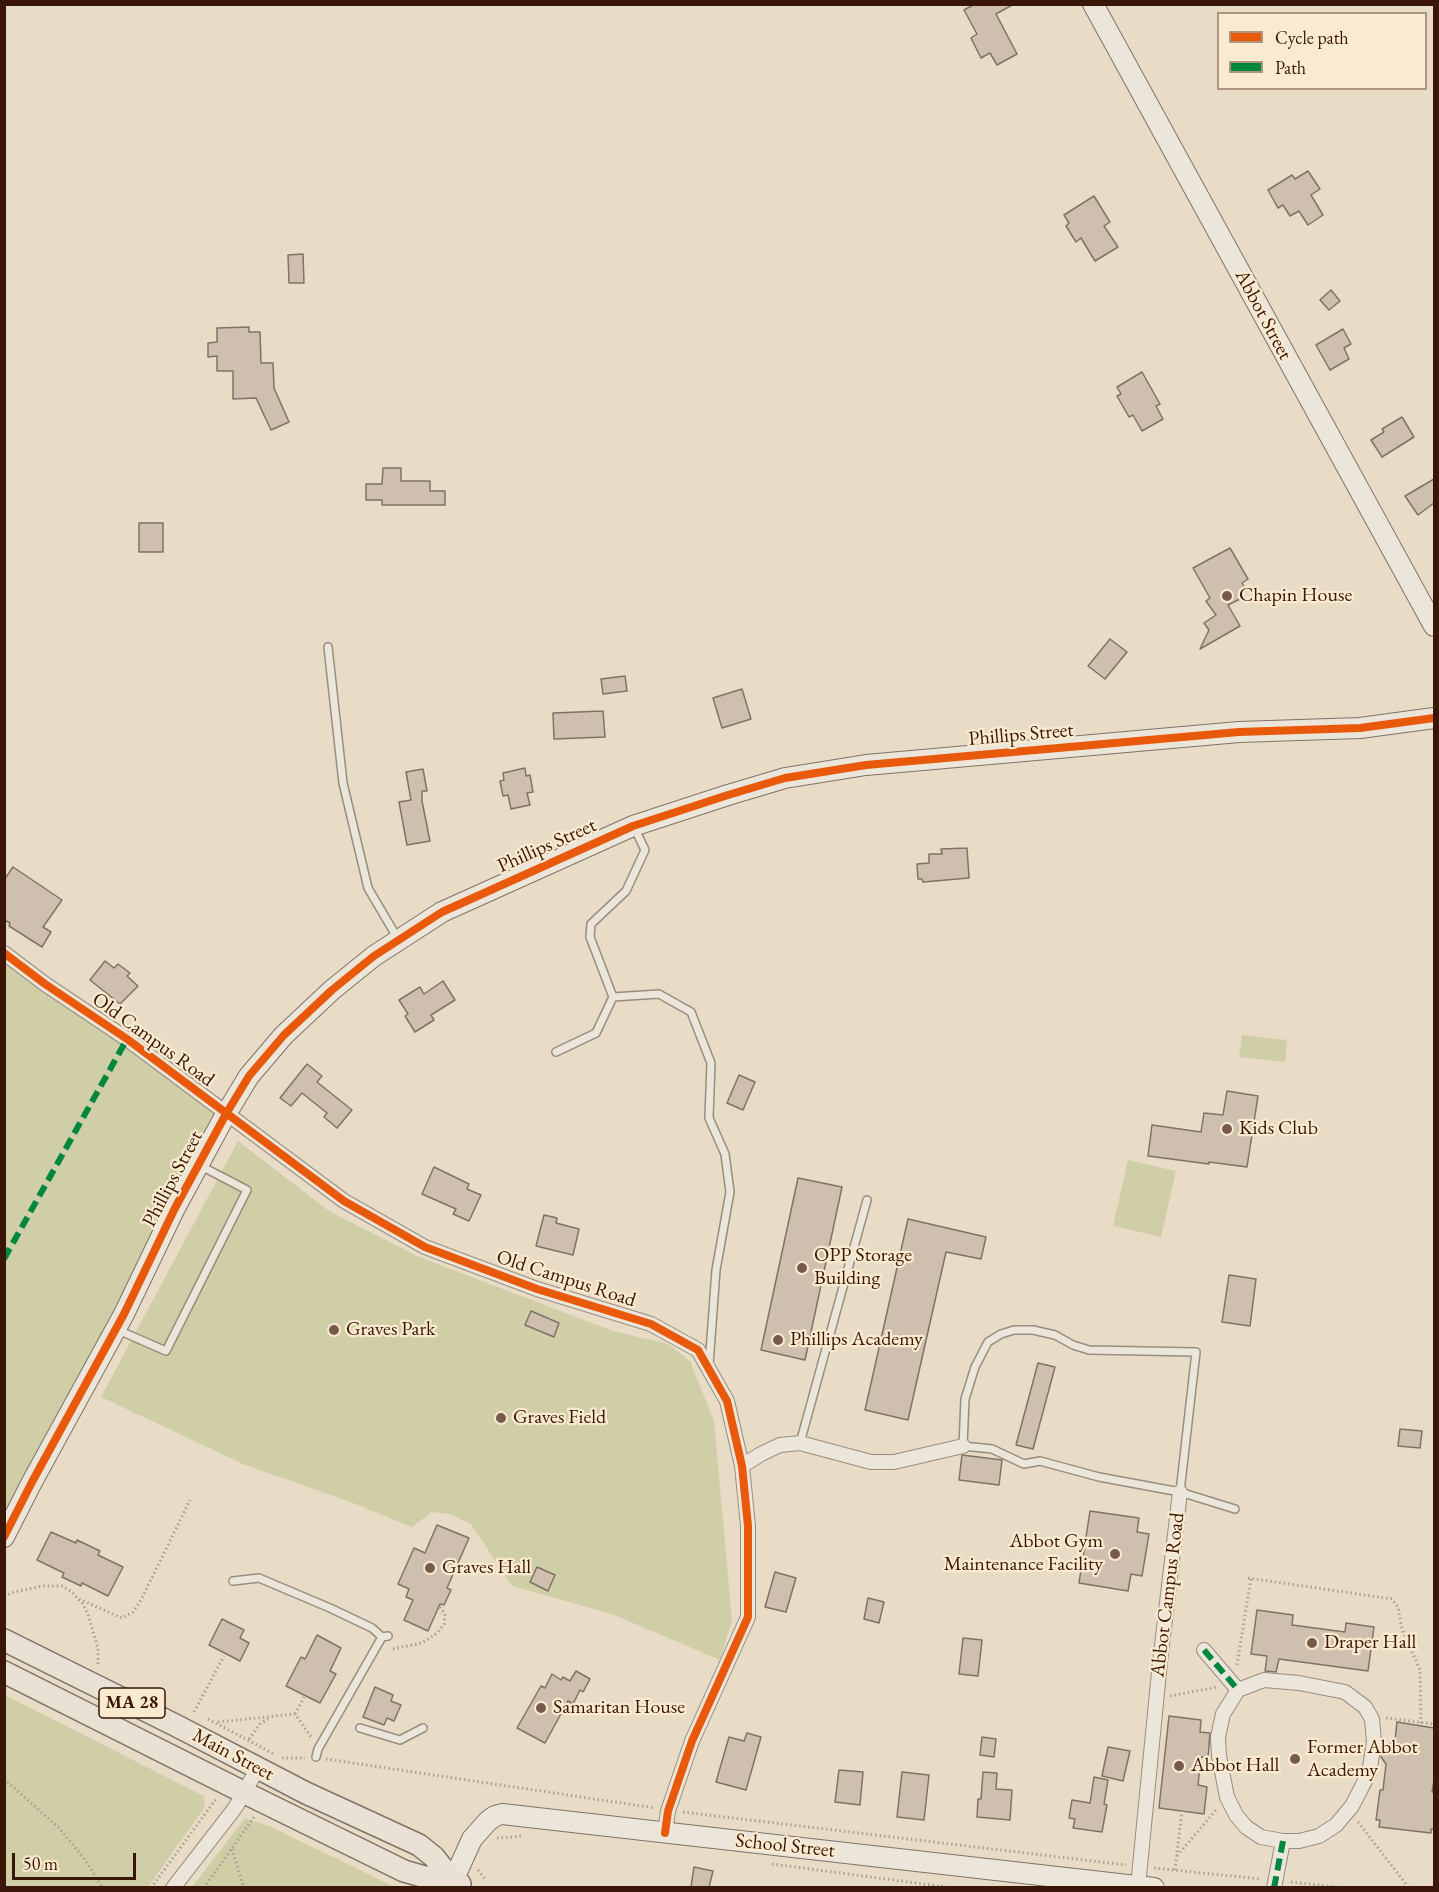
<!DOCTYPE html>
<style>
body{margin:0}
#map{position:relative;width:1439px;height:1892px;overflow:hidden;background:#e8dcc6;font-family:"EB Garamond",serif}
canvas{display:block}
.frame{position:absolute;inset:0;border:6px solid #391608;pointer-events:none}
.legend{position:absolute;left:1217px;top:12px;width:210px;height:78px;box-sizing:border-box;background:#faebd0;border:2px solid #ad9680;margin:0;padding:8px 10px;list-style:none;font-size:18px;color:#391608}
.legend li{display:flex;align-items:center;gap:12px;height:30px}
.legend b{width:30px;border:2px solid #ad9680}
.scale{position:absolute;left:12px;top:1853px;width:124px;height:27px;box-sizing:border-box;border:3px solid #391608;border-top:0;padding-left:8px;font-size:18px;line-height:21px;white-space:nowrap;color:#391608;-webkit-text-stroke:4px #faebd0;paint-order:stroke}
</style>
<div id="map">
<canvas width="1439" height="1892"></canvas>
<div class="frame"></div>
<ul class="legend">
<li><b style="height:8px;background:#e8590c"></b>Cycle path</li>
<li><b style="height:8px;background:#00873e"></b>Path</li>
</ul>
<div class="scale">50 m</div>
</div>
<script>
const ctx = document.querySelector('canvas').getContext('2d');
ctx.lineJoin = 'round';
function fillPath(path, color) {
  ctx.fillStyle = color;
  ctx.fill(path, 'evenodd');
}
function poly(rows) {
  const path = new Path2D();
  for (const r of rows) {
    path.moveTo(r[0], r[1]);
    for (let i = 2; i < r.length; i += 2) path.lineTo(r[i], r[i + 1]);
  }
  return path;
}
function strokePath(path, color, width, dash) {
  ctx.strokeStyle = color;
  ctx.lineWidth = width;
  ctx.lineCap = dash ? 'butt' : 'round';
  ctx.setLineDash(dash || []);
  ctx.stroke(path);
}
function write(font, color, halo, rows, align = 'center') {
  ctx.font = font + ' "EB Garamond",serif';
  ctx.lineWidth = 4.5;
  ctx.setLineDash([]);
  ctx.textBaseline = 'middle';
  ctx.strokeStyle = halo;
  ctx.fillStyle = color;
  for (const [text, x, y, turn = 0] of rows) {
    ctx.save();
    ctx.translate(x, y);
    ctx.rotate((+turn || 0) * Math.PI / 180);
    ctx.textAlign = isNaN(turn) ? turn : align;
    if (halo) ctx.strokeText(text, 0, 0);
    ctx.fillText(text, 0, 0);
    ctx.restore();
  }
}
fillPath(poly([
 [5,956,226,1114,5,1548],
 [1242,1035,1287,1040,1285,1062,1239,1057],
 [238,1141,329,1211,419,1257,613,1331,668,1344,690,1361,714,1421,732,1620,720,1660,612,1614,512,1586,471,1524,450,1514,432,1512,412,1527,353,1503,243,1464,101,1397],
 [1128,1160,1176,1171,1161,1237,1113,1226],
 [5,1695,204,1796,205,1807,148,1887,5,1887],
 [245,1818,271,1827,395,1887,192,1887]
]), '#d0cea7');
const building = poly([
 [975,4,1014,4,996,14,1017,54,997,65,990,53,981,58,971,38,977,34,964,10,975,4],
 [1308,171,1320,189,1311,195,1323,215,1308,225,1299,211,1290,216,1283,205,1278,208,1268,190,1292,175,1295,179,1308,171],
 [1094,196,1110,222,1104,226,1118,247,1095,261,1081,238,1076,242,1066,226,1069,223,1064,215,1094,196],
 [303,254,304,283,289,283,288,255,303,254],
 [1331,290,1340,301,1329,310,1320,300,1331,290],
 [249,327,249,332,260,332,261,363,273,363,274,388,289,422,271,430,256,398,233,399,233,371,217,371,217,356,208,357,208,343,217,342,217,328,249,327],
 [1343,329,1351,344,1344,348,1349,359,1330,370,1316,345,1343,329],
 [1142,372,1160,404,1156,406,1163,419,1142,431,1133,415,1129,417,1117,396,1121,394,1117,387,1142,372],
 [1402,417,1414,437,1382,457,1371,440,1384,432,1382,429,1402,417],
 [383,468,401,468,401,481,430,481,430,491,445,491,445,505,382,505,382,500,366,500,366,484,382,484,383,468],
 [1434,479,1434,503,1418,515,1405,496,1434,479],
 [139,523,163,523,163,552,139,552,139,523],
 [1230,548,1248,579,1242,583,1246,590,1239,593,1242,598,1228,605,1240,626,1200,649,1209,630,1204,623,1216,615,1206,601,1210,598,1193,568,1230,548],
 [1110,639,1127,652,1105,679,1088,666,1110,639],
 [625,676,627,691,603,694,601,679,625,676],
 [742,689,751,719,722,728,713,698,742,689],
 [603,711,605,737,554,739,553,713,603,711],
 [525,768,526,776,530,775,533,792,527,793,530,805,511,809,508,795,503,796,500,781,504,780,503,773,525,768],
 [423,769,427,791,422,791,422,801,430,841,407,845,399,802,411,800,406,772,423,769],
 [967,848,969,878,923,882,922,879,918,879,917,864,929,863,929,854,942,854,941,849,967,848],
 [13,867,62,900,43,927,51,932,42,947,9,926,10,923,4,920,4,880,13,867],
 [105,961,114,968,118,964,130,973,127,976,138,986,120,1004,90,980,105,961],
 [443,981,455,1000,431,1015,434,1020,415,1032,405,1016,408,1014,399,1000,420,987,424,994,443,981],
 [307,1064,322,1076,317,1082,352,1110,337,1128,324,1117,327,1113,302,1093,291,1106,280,1098,307,1064],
 [739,1075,755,1082,743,1110,727,1103,739,1075],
 [1227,1091,1258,1096,1247,1167,1209,1162,1209,1164,1148,1156,1152,1125,1201,1132,1204,1113,1223,1115,1227,1091],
 [434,1167,469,1184,467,1189,481,1195,469,1221,453,1214,456,1209,422,1194,434,1167],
 [798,1178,842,1187,805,1360,761,1350,798,1178],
 [544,1215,557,1218,556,1223,579,1229,573,1255,536,1246,544,1215],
 [908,1219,986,1237,981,1259,946,1252,908,1420,865,1410,908,1219],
 [1229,1275,1256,1279,1250,1326,1222,1322,1229,1275],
 [531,1311,559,1323,554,1337,525,1325,531,1311],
 [1038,1363,1055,1367,1033,1449,1016,1445,1038,1363],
 [1400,1429,1422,1431,1420,1448,1398,1446,1400,1429],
 [962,1455,1002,1460,999,1485,959,1480,962,1455],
 [1090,1511,1139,1518,1137,1532,1149,1534,1142,1576,1131,1574,1128,1591,1079,1583,1090,1511],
 [437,1525,469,1538,447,1588,451,1590,444,1605,440,1604,428,1631,404,1620,413,1600,406,1597,409,1589,398,1584,414,1548,425,1553,437,1525],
 [51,1532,76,1543,77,1540,100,1551,98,1555,123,1567,108,1596,82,1583,81,1586,62,1577,64,1573,37,1560,51,1532],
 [537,1567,555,1575,548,1591,530,1582,537,1567],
 [775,1572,796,1578,786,1612,765,1607,775,1572],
 [868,1598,884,1602,879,1623,864,1619,868,1598],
 [1257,1610,1293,1615,1292,1625,1345,1632,1346,1623,1374,1627,1368,1671,1279,1659,1276,1672,1265,1671,1267,1656,1251,1654,1257,1610],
 [222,1619,244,1630,240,1638,249,1643,240,1661,209,1645,222,1619],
 [317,1635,341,1648,330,1671,336,1674,320,1703,286,1686,301,1657,305,1659,317,1635],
 [963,1638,982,1640,978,1676,959,1674,963,1638],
 [576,1671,590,1679,583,1692,580,1690,573,1704,568,1701,545,1743,517,1728,541,1686,545,1688,552,1674,561,1680,563,1677,570,1681,576,1671],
 [375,1687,393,1695,391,1701,401,1705,394,1721,387,1718,384,1725,363,1717,375,1687],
 [1169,1716,1201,1720,1200,1732,1210,1733,1208,1758,1201,1757,1198,1785,1207,1787,1204,1814,1159,1808,1169,1716],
 [1397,1722,1434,1728,1434,1780,1432,1792,1434,1792,1434,1829,1431,1829,1431,1833,1379,1827,1380,1820,1376,1820,1380,1790,1383,1790,1386,1764,1381,1757,1382,1749,1395,1740,1397,1722],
 [747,1733,761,1737,746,1790,716,1782,729,1737,744,1741,747,1733],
 [982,1737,996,1739,994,1757,980,1755,982,1737],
 [1108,1747,1130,1751,1123,1781,1102,1776,1108,1747],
 [839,1770,863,1772,860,1805,835,1802,839,1770],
 [902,1772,929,1775,924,1820,897,1817,902,1772],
 [983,1772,997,1773,996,1789,1012,1790,1010,1820,977,1817,978,1799,981,1799,983,1772],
 [1094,1777,1108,1780,1104,1804,1107,1805,1102,1832,1073,1828,1075,1819,1069,1818,1072,1800,1090,1803,1094,1777],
 [694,1867,713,1871,709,1887,691,1887,694,1867]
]);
fillPath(building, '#cfbfae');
strokePath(building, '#7f7366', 1.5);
const lane = poly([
 [328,647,343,783,368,888,398,939],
 [613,997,590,937,591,924,626,891,645,850,634,827],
 [556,1052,596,1033,613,997,659,994,691,1012,711,1063,709,1118,725,1154,730,1192,716,1270,709,1365],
 [118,1330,166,1351,247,1190,199,1165],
 [800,1443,867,1200],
 [1180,1492,1196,1352,1089,1350,1073,1345,1055,1335,1033,1330,1014,1330,1001,1334,988,1342,975,1367,965,1399,963,1446,992,1449,1024,1464,1040,1461,1099,1477,1180,1492,1235,1509],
 [233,1581,259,1578,330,1608,372,1628,382,1637,388,1636],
 [360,1728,400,1740,423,1728],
 [316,1757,318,1749,382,1637]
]);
const street = poly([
 [4,953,45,984,127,1039,344,1201,425,1247,537,1289,651,1324,698,1350,727,1401,742,1466,748,1526,748,1617,692,1741,668,1811,665,1833],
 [742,1466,761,1454,780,1445,800,1443,871,1462,894,1462,963,1446],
 [1204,1650,1238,1690],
 [1264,1680,1299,1683,1345,1692,1365,1707,1372,1719,1374,1742,1369,1773,1352,1806,1336,1825,1319,1836,1299,1841,1283,1841,1261,1837,1246,1827,1236,1815,1227,1797,1219,1756,1218,1737,1223,1714,1238,1690,1264,1680],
 [1138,1886,1160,1662,1180,1492],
 [173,1888,235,1808,258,1768],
 [1274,1888,1283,1841]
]);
const secondary = poly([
 [1093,4,1434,626],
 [4,1537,32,1482,124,1314,175,1208,226,1114,249,1076,284,1035,332,990,374,956,442,912,633,826,728,795,785,778,866,765,1239,732,1360,728,1434,718],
 [453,1881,472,1839,488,1821,495,1816,502,1814,1154,1888]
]);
const primary = poly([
 [4,1640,175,1725,306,1793,419,1845,434,1857,453,1881],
 [4,1672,245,1793,404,1871,425,1877,453,1881,460,1884]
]);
strokePath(lane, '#988d7f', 10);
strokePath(street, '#988d7f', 16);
strokePath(secondary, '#7f7366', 22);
strokePath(primary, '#7f7366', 24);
strokePath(poly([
 [1248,1578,1392,1599,1398,1607,1402,1629,1420,1670,1421,1726],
 [4,1596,14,1592,43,1586,62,1586,72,1592,83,1604,88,1615,98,1648,98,1666],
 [79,1599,122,1618,133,1612,141,1600,190,1500],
 [393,1649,422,1643,437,1633,444,1624,445,1614,439,1606],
 [1237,1665,1251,1578],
 [1170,1696,1217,1687],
 [194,1712,224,1656],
 [295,1714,304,1697],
 [1386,1718,1434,1724],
 [208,1719,274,1754],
 [218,1722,295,1714,312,1738],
 [249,1739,260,1724,268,1719],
 [282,1758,305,1758],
 [326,1759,655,1808],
 [4,1779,58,1827,83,1857,103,1888],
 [683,1812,1126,1865],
 [1358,1822,1409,1888],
 [497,1838,524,1836],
 [232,1849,244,1888],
 [1177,1856,1217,1809],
 [772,1864,954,1888],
 [1154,1868,1260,1879],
 [478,1870,485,1879],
 [1175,1870,1182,1811],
 [1291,1882,1346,1888],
 [151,1888,216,1799],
 [204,1888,254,1817]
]), '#a9a097', 3, [1.5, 3]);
strokePath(lane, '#ebe5da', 7);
strokePath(street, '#ebe5da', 14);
strokePath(secondary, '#ebe5da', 20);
strokePath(primary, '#e8e1d4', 21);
strokePath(poly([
 [4,1259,127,1039],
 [1204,1650,1238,1690],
 [1274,1888,1283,1841]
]), '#00873e', 6, [12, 6]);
strokePath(poly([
 [4,953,45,984,127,1039,344,1201,425,1247,537,1289,651,1324,698,1350,727,1401,742,1466,748,1526,748,1617,692,1741,668,1811,665,1833],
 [4,1537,32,1482,124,1314,175,1208,226,1114,249,1076,284,1035,332,990,374,956,442,912,633,826,728,795,785,778,866,765,1239,732,1360,728,1434,718]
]), '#e8590c', 8);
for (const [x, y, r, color] of [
 [1227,596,6,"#765b4a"],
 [1227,1129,6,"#765b4a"],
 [802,1268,6,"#765b4a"],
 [334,1330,6,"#765b4a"],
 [778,1340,6,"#765b4a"],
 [501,1418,6,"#765b4a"],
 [1115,1554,6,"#765b4a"],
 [430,1568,6,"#765b4a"],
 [1312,1643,6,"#765b4a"],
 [541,1708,6,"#765b4a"],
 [1295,1759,6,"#765b4a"],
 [1179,1766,6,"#765b4a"]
]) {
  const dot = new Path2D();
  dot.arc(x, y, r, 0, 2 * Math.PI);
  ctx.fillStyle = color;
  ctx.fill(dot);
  strokePath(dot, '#faebd0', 2);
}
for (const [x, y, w] of [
 [132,1703,66]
]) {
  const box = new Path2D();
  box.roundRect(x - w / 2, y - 15, w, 30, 4.5);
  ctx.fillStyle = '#faebd0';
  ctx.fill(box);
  strokePath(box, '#391608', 1.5);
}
write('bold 18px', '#391608', null, [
 ["MA 28",132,1703]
]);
write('20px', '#391608', '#faebd0', [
 ["Abbot Street",1263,315,62],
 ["Phillips Street",1021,735,-5],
 ["Phillips Street",547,846,-24],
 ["Old Campus Road",153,1040,36],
 ["Phillips Street",173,1179,-62],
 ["Old Campus Road",566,1279,18],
 ["Abbot Campus Road",1168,1595,-83],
 ["Main Street",233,1755,28],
 ["School Street",785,1846,6]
]);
write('20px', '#391608', '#faebd0', [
 ["Chapin House",1239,596],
 ["Kids Club",1239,1129],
 ["OPP Storage",814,1256],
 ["Building",814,1279],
 ["Graves Park",346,1330],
 ["Phillips Academy",790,1340],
 ["Graves Field",513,1418],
 ["Abbot Gym",1103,1542,"right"],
 ["Maintenance Facility",1103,1565,"right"],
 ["Graves Hall",442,1568],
 ["Draper Hall",1324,1643],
 ["Samaritan House",553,1708],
 ["Former Abbot",1307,1748],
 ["Academy",1307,1771],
 ["Abbot Hall",1191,1766]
], 'left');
</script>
